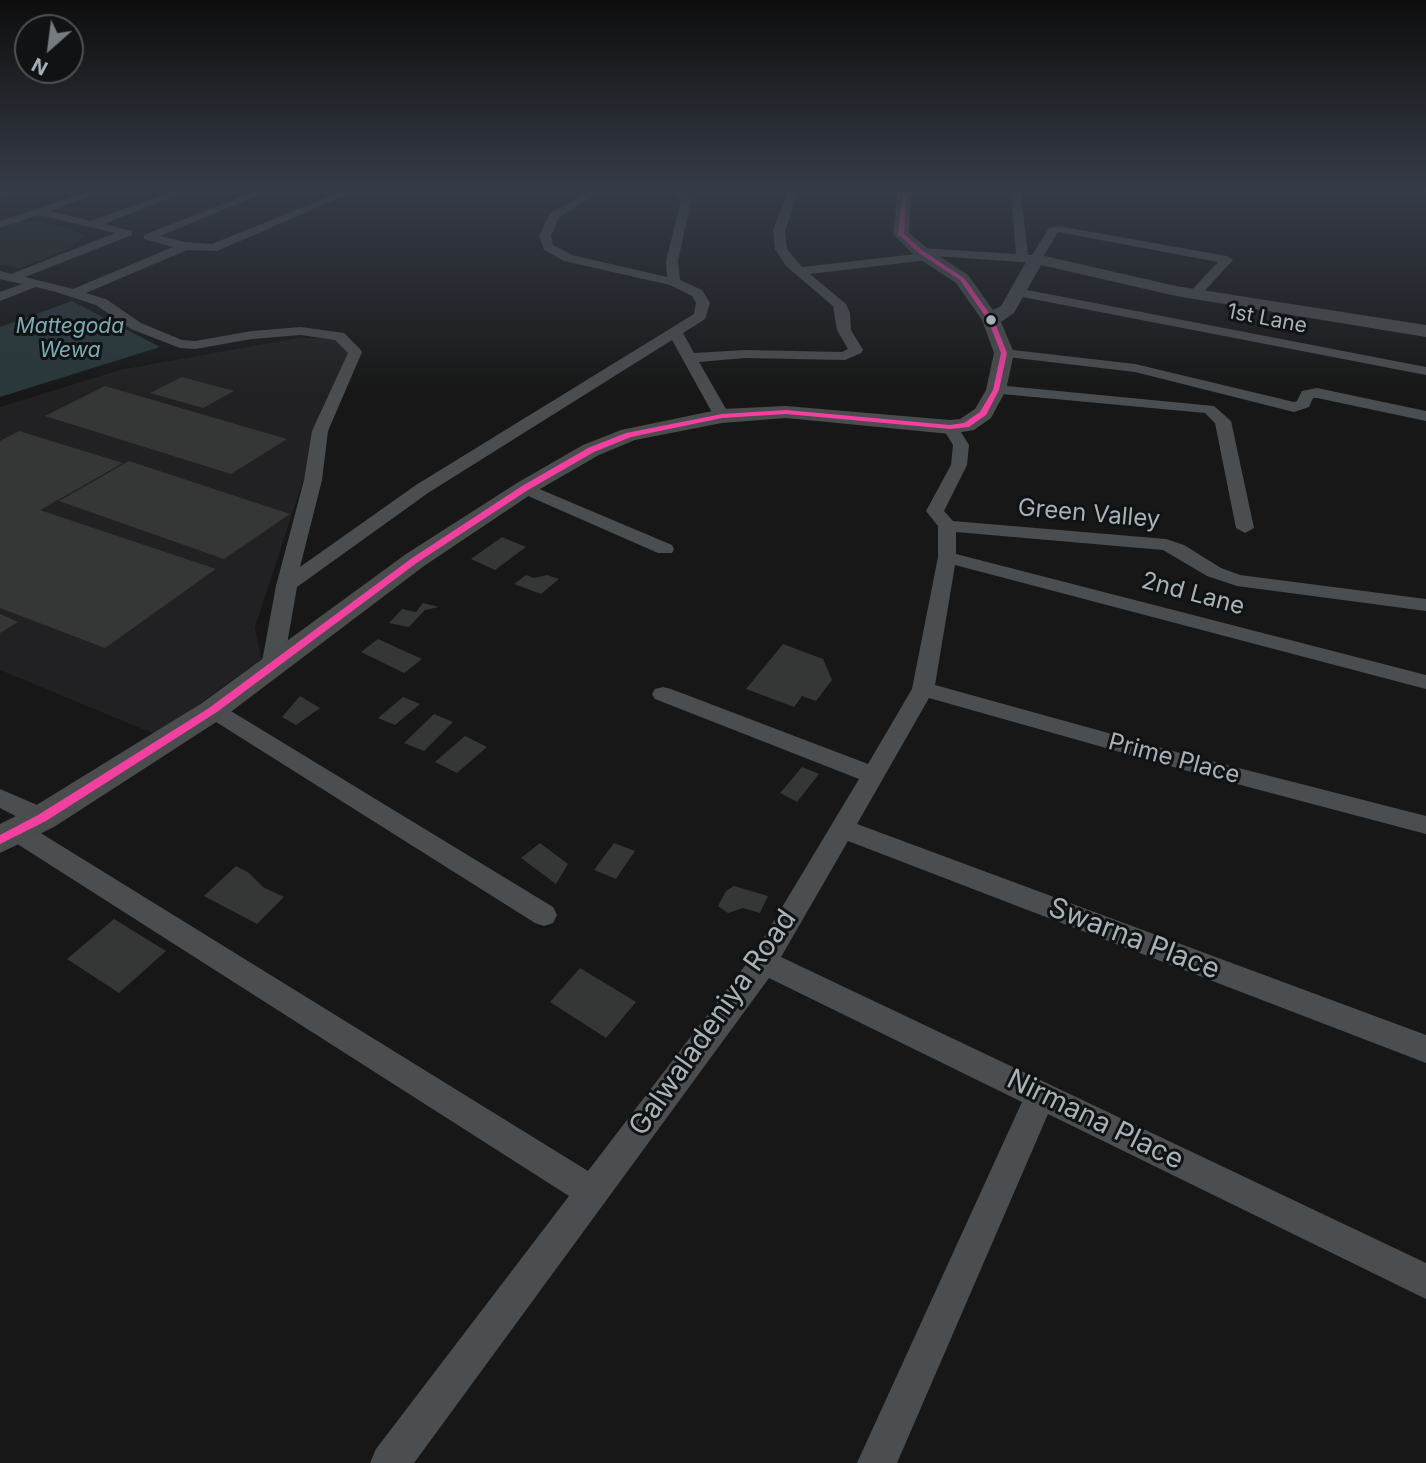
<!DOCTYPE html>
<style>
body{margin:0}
#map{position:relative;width:1426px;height:1463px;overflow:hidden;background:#171717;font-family:Inter,sans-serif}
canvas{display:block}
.north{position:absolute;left:14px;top:14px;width:70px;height:70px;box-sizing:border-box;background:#111213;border:2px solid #4d5255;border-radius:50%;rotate:208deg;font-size:19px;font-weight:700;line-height:28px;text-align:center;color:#a7b2b9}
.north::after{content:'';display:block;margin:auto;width:24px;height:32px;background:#757c80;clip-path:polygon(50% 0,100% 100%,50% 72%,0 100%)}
</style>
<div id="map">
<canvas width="1426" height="1463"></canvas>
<div class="north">N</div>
</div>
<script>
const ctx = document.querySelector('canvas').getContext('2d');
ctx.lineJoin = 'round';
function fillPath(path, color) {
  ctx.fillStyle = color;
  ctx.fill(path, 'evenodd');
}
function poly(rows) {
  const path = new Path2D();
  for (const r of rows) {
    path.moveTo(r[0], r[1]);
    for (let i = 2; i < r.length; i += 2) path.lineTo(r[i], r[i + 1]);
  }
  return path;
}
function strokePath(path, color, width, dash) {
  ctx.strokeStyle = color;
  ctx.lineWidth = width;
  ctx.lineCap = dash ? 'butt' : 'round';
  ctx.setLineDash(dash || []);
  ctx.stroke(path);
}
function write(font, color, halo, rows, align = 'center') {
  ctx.font = font + ' Inter,sans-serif';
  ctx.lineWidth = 6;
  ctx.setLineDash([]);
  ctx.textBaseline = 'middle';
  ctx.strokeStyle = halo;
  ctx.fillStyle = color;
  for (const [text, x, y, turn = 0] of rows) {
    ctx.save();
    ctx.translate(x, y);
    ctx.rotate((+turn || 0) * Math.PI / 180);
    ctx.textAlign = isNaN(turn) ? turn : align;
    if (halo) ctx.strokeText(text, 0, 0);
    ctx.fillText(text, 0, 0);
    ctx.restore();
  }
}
fillPath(poly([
 [298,338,330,338,351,343,355,349,330,399,255,627,261,659,157,735,0,670,0,407,120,370]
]), '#212123');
fillPath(poly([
 [23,220,64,227,84,236,70,248,19,269,0,264,0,229]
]), '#20261f');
fillPath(poly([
 [72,301,160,347,0,397,0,327]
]), '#29383a');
fillPath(poly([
 [182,377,234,391,203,408,150,393],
 [105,386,287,439,231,474,45,416],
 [19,431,123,463,40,510,216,569,105,648,0,608,0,441],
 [129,461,290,514,224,559,59,501],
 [502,537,526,547,495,570,471,559],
 [526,575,534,578,547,575,559,579,541,594,514,584],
 [423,603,439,607,425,610,409,627,389,623,402,609,416,612],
 [0,614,18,622,0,633],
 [378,639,422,659,404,673,361,652],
 [783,644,823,659,832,680,816,701,802,696,794,707,746,689],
 [300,696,320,708,296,725,282,717],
 [403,697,420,704,395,725,378,718],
 [434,714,453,722,424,751,404,743],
 [465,736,487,747,457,773,435,762],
 [802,767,819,774,797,802,780,793],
 [540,843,568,864,556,884,521,858],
 [614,843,635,851,616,879,594,870],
 [236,866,249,873,263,887,284,897,257,924,204,896],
 [734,886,768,896,760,913,743,908,728,913,718,906,726,891],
 [114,919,166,951,119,993,67,959],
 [580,968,636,1002,606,1038,550,1002]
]), '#353636');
fillPath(poly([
 [0,192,17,192,0,199,0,192],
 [87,192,101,192,50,211,91,221,171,192,185,192,104,224,132,231,132,235,25,277,73,289,173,247,144,239,144,235,253,192,267,192,160,236,185,242,212,244,340,192,353,192,217,251,187,250,86,293,106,299,141,323,182,340,195,341,252,331,301,327,344,333,360,349,362,352,328,431,322,480,300,567,416,485,694,314,696,303,692,296,670,285,564,261,544,250,539,236,550,213,589,192,601,192,559,217,551,236,553,245,572,255,667,277,666,261,681,201,675,192,685,192,691,201,678,261,680,280,702,290,710,303,705,319,683,333,694,353,745,350,842,352,848,349,837,330,833,306,786,266,775,249,773,231,786,196,782,192,794,192,797,195,785,231,787,249,802,267,916,254,917,249,921,248,1016,254,1011,192,1021,192,1028,255,1032,255,1049,228,1058,226,1227,256,1233,260,1199,297,1194,298,1188,294,1218,262,1058,232,1040,262,1036,263,934,256,928,260,810,274,846,304,850,313,851,330,863,350,861,353,845,360,745,358,699,362,730,416,722,421,714,416,672,340,428,493,297,587,283,667,280,672,272,674,264,672,261,667,276,586,304,480,312,431,348,353,335,340,301,335,252,339,195,349,180,348,131,329,96,305,56,292,36,287,0,301,0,292,22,284,0,279,0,271,11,274,115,233,39,215,0,228,0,221,87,192],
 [1017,288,1426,367,1426,375,1012,295,1012,289,1017,288],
 [1004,349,1135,364,1294,402,1297,401,1302,391,1317,388,1426,411,1426,421,1317,398,1313,398,1309,407,1294,412,1135,372,999,356,999,350,1004,349],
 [996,385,1214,406,1231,421,1254,528,1245,533,1236,528,1215,423,1205,413,991,393,988,390,991,387,996,385],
 [950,422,956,424,969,445,967,465,944,511,953,521,1166,539,1184,545,1221,568,1240,575,1426,599,1426,611,1237,586,1207,576,1163,550,956,532,956,554,1426,675,1426,689,955,565,935,685,1184,754,1426,816,1426,834,1184,770,929,698,857,824,1426,1035,1426,1063,848,841,781,957,1426,1263,1426,1299,1048,1114,897,1463,857,1463,1022,1102,769,978,414,1463,370,1463,376,1449,569,1196,8,838,5,831,8,824,17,821,26,824,588,1171,754,954,859,779,655,699,652,694,655,689,663,687,671,689,868,764,912,689,938,557,938,526,926,511,951,465,953,445,942,427,950,422],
 [525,483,672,545,674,549,672,553,658,553,519,492,516,488,519,484,525,483],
 [213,702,221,705,553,907,557,915,553,923,544,926,535,923,205,715,202,710,205,705,213,702],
 [0,789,51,811,54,818,51,825,42,827,33,825,0,808,0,789]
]), '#4b4e50');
fillPath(poly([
 [898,192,912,192,909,233,927,248,968,275,993,310,1001,306,1030,255,1036,254,1176,286,1426,325,1426,337,1176,296,1041,265,1014,313,1001,322,1014,353,1006,390,991,418,974,430,950,434,786,418,722,423,635,440,599,455,533,493,424,566,224,717,54,827,0,853,0,824,30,809,202,703,406,554,517,483,583,445,621,430,722,409,786,406,950,420,960,419,975,409,986,390,994,353,982,320,956,283,915,256,893,234,898,192]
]), '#4a4c4e');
fillPath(poly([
 [903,192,907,192,904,234,923,251,964,278,994,320,1007,353,999,390,986,415,969,427,950,429,786,414,722,418,631,437,594,452,528,490,418,562,217,712,46,821,0,844,0,835,38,815,209,708,412,558,522,486,588,448,626,433,722,414,786,410,950,425,964,423,980,412,993,390,1001,353,988,320,960,280,919,253,898,234,903,192]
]), '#f240a1');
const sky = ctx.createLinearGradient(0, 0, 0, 396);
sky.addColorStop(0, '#0d0d0d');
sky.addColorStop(0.48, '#363c47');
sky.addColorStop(1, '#363c4700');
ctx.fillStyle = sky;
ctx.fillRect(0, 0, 1426, 396);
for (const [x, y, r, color] of [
 [991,320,6,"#a7b2b9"]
]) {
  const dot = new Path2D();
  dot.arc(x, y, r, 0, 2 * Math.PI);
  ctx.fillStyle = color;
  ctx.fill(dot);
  strokePath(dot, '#111213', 2.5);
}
write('21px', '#a7b2b9', '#111213', [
 ["1st Lane",1267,319,11]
]);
write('italic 21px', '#7cadb6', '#111213', [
 ["Mattegoda",70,327],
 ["Wewa",70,351]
]);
write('24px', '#a7b2b9', '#111213', [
 ["Green Valley",1089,514,5],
 ["2nd Lane",1193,594,15],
 ["Prime Place",1174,759,15]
]);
write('28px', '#a7b2b9', '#111213', [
 ["Swarna Place",1134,939,21],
 ["Galwaladeniya Road",713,1023,-55],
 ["Nirmana Place",1095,1120,26]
]);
</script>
